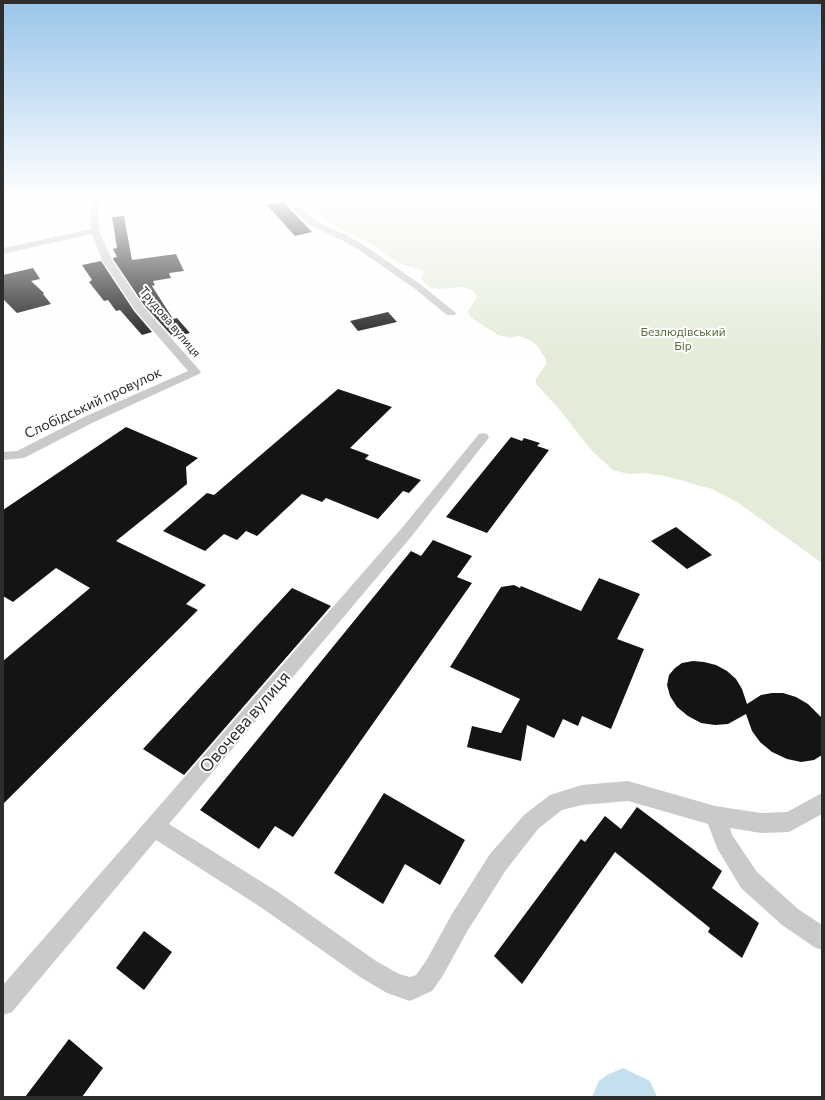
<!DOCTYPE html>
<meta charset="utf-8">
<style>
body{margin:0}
#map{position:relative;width:825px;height:1100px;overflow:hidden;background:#fff;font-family:Commissioner,sans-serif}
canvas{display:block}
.frame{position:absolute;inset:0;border:4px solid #2d2d2d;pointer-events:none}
</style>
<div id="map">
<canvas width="825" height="1100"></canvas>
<div class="frame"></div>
</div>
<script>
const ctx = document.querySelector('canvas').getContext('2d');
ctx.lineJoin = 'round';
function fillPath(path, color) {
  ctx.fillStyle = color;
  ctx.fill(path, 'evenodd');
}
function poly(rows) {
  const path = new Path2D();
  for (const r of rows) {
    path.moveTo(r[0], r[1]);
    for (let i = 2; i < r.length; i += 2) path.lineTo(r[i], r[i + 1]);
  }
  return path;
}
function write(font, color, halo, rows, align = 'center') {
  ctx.font = font + ' Commissioner,sans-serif';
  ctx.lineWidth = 4;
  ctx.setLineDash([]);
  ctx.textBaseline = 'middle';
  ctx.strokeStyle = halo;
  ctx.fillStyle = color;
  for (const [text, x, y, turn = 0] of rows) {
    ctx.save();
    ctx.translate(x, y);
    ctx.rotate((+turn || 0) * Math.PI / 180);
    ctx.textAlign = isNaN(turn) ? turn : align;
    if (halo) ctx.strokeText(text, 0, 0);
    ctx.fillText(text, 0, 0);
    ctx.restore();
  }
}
fillPath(poly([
 [298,199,822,199,822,563,737,502,712,489,665,476,643,473,628,474,613,470,592,451,559,409,536,384,536,379,546,364,546,359,538,347,531,341,523,337,517,336,509,338,498,335,470,317,468,311,477,297,474,291,464,287,437,289,429,287,421,279,423,274,422,270,400,264,368,242,328,223]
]), '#e4ecd9');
fillPath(poly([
 [623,1068,650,1081,657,1097,592,1097,599,1081,607,1075,623,1068]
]), '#c4dfee');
fillPath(poly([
 [283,202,312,232,295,236,267,205],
 [124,216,132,260,176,254,184,271,169,273,171,278,153,281,155,285,152,286,173,319,177,318,190,333,173,337,144,305,113,259,113,258,117,257,113,249,117,248,112,217],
 [101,261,134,311,152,332,142,335,120,310,116,311,108,300,104,301,89,282,92,280,82,265],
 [33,268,40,279,31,281,44,293,43,294,51,304,17,313,3,299,3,275],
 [388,312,397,322,358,331,350,321],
 [338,389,392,407,350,448,369,455,365,459,421,480,409,493,403,491,378,519,326,498,322,502,302,494,257,536,246,531,237,540,224,534,205,551,163,531,207,493,214,495],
 [126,427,198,458,186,467,187,484,116,541,206,585,186,604,198,610,3,804,3,661,90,588,56,568,13,602,3,596,3,510],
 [511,437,522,441,524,438,540,443,537,446,549,450,487,533,446,517],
 [676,527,712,555,687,569,651,541],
 [433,540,472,556,457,577,472,583,293,837,275,826,259,849,200,810,411,551,421,556],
 [599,578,640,594,617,639,644,649,611,729,582,716,578,726,563,719,554,738,527,725,521,761,467,747,472,726,501,733,520,699,450,667,501,587,514,585,520,588,521,586,581,611],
 [292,588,331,606,184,775,143,749],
 [693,661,704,662,716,665,727,671,736,679,742,689,747,704,761,695,772,693,783,693,796,697,808,704,822,718,822,755,814,760,801,762,787,759,772,752,760,742,752,731,746,714,728,724,715,725,701,723,688,716,677,707,670,696,667,685,669,675,675,668,682,663],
 [384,793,465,840,440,885,405,864,383,904,334,873],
 [637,807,722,871,712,888,759,923,742,958,708,932,710,928,615,852,522,984,494,956,581,839,585,842,605,816,621,829],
 [144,931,172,952,144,990,116,968],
 [69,1039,103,1068,82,1097,25,1097]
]), '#141414');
fillPath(poly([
 [91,199,99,199,99,231,112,260,143,306,201,372,199,374,92,423,24,458,3,460,3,452,17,451,84,417,188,371,135,310,102,260,92,234,3,254,3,248,91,229,91,199],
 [282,199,291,199,317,222,348,236,365,246,420,284,456,313,455,315,447,315,414,288,359,250,342,240,311,226,282,199],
 [483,433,487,434,489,437,487,440,411,537,169,824,278,892,376,961,399,974,410,977,416,975,426,961,452,914,490,854,524,815,550,795,582,785,628,781,715,806,761,813,787,812,822,793,822,814,789,832,761,833,730,828,732,835,757,872,798,909,822,925,822,950,814,947,782,925,741,888,717,848,708,824,628,801,582,805,562,810,538,829,506,870,468,930,442,977,432,991,410,1001,387,993,360,977,262,908,156,840,12,1012,3,1015,3,985,401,529,479,434,483,433]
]), '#cacaca');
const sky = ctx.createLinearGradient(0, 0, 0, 353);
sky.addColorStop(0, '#99c5ea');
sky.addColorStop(0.56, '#fff');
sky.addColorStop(1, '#ffffff00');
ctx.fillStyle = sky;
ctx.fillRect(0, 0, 825, 353);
write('12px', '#2d2d2d', '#fff', [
 ["Трудова вулиця",170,322,50]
]);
write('12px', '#526d37', '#fff', [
 ["Безлюдівський",683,332],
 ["Бір",683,346]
]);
write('14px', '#2d2d2d', '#fff', [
 ["Слобідський провулок",93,403,-25]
]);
write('17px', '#2d2d2d', '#fff', [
 ["Овочева вулиця",245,722,-49]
]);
</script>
